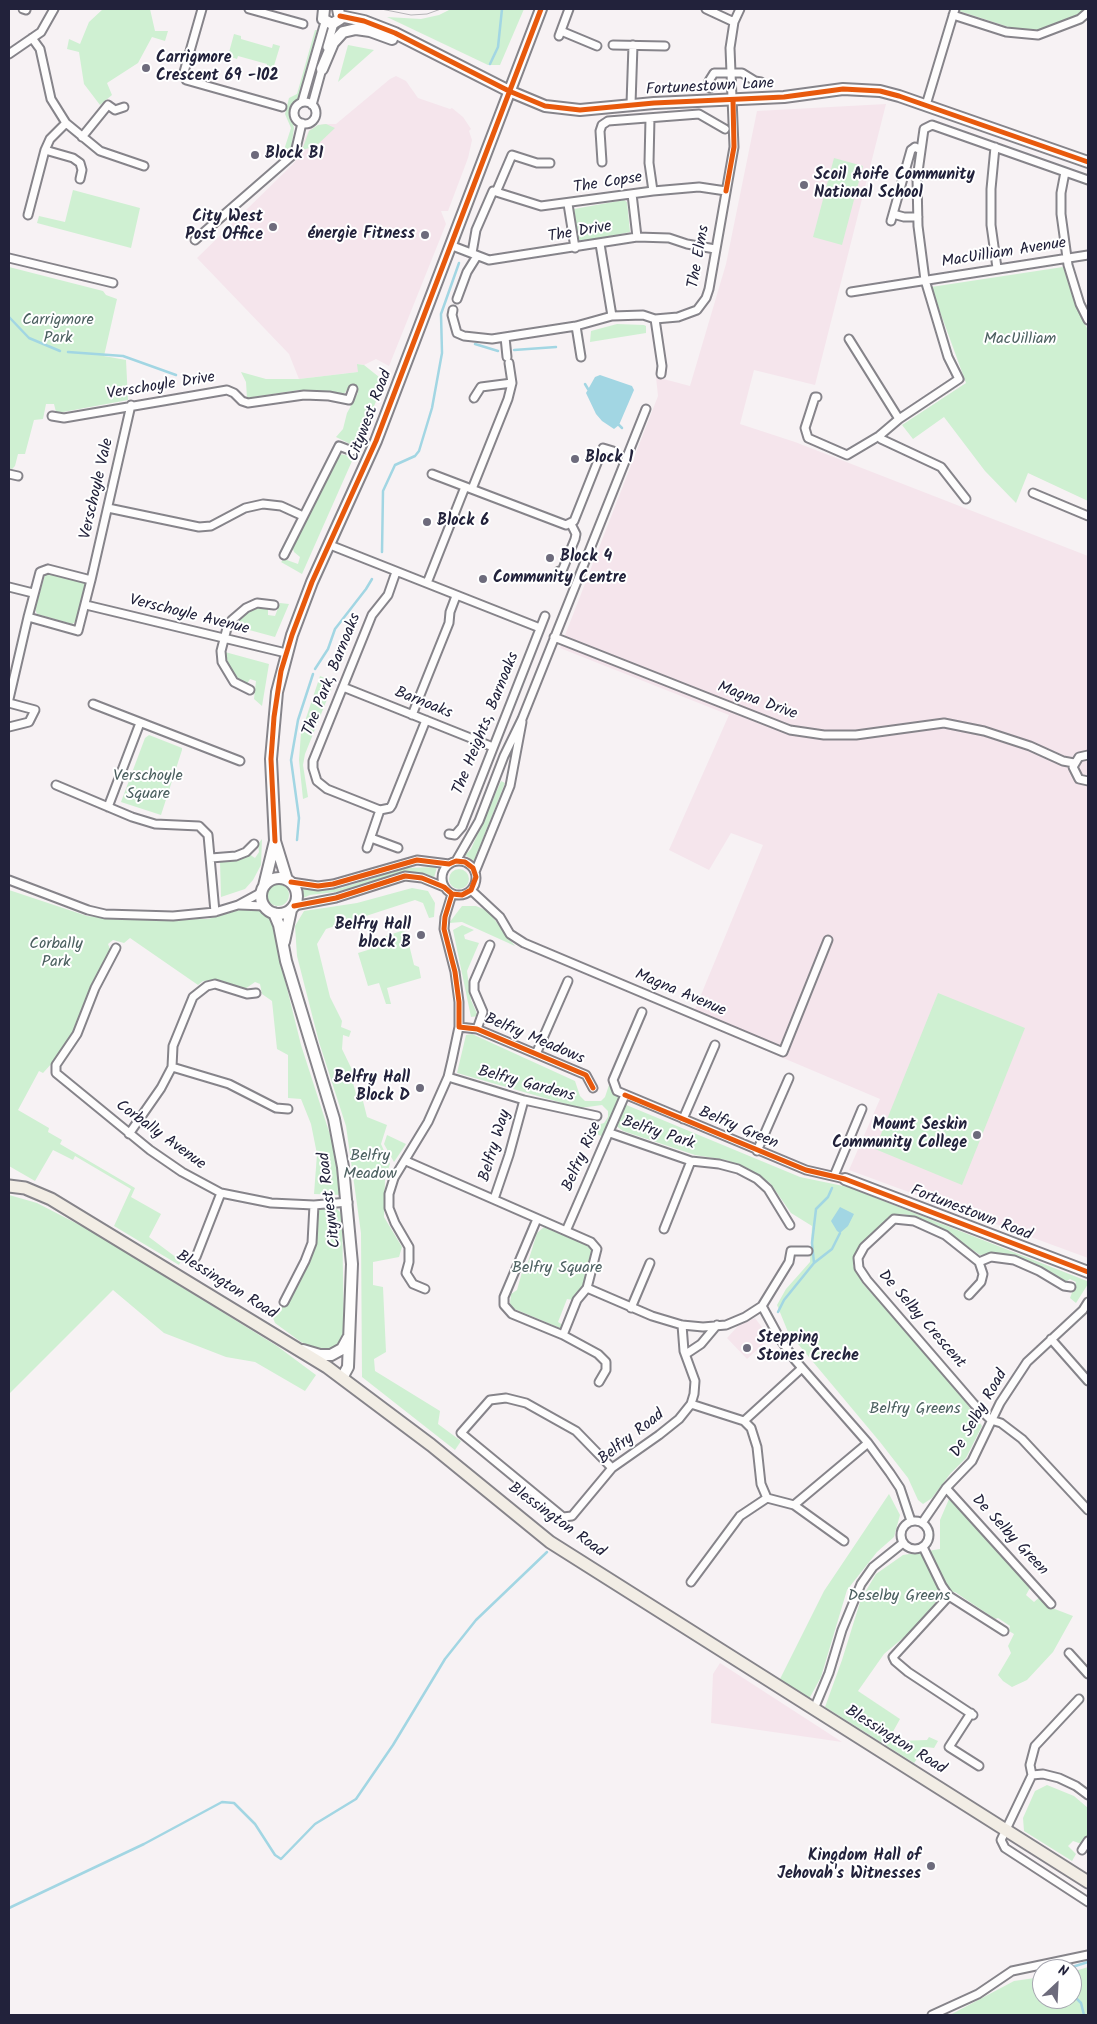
<!DOCTYPE html>
<meta charset="utf-8">
<style>
body{margin:0}
#map{position:relative;width:1097px;height:2024px;overflow:hidden;background:#f7f2f4;font-family:Kalam,sans-serif}
canvas{display:block}
.frame{position:absolute;inset:0;border:10px solid #22223b;pointer-events:none}
.north{position:absolute;left:1032px;top:1959px;width:50px;height:50px;box-sizing:border-box;background:#fff;border:1px solid #a7a7b1;border-radius:50%;rotate:25deg;font-size:14px;font-weight:700;line-height:20px;text-align:center;color:#22223b}
.north::after{content:'';display:block;margin:auto;width:18px;height:22px;background:#6d6b7c;clip-path:polygon(50% 0,100% 100%,50% 72%,0 100%)}
</style>
<div id="map">
<canvas width="1097" height="2024"></canvas>
<div class="frame"></div>
<div class="north">N</div>
</div>
<script>
const ctx = document.querySelector('canvas').getContext('2d');
ctx.lineJoin = 'round';
function fillPath(path, color) {
  ctx.fillStyle = color;
  ctx.fill(path, 'evenodd');
}
function poly(rows) {
  const path = new Path2D();
  for (const r of rows) {
    if (r.length === 3) {
      path.moveTo(r[0] + r[2], r[1]);
      path.arc(r[0], r[1], r[2], 0, 2 * Math.PI);
      continue;
    }
    path.moveTo(r[0], r[1]);
    for (let i = 2; i < r.length; i += 2) path.lineTo(r[i], r[i + 1]);
  }
  return path;
}
function strokePath(path, color, width, dash) {
  ctx.strokeStyle = color;
  ctx.lineWidth = width;
  ctx.lineCap = dash ? 'butt' : 'round';
  ctx.setLineDash(dash || []);
  ctx.stroke(path);
}
function write(font, color, halo, rows, align = 'center') {
  ctx.font = font + ' Kalam,sans-serif';
  ctx.lineWidth = 4;
  ctx.setLineDash([]);
  ctx.textBaseline = 'middle';
  ctx.strokeStyle = halo;
  ctx.fillStyle = color;
  for (const [text, x, y, turn = 0] of rows) {
    ctx.save();
    ctx.translate(x, y);
    ctx.rotate((+turn || 0) * Math.PI / 180);
    ctx.textAlign = isNaN(turn) ? turn : align;
    if (halo) ctx.strokeText(text, 0, 0);
    ctx.fillText(text, 0, 0);
    ctx.restore();
  }
}
fillPath(poly([
 [396,76,406,81,418,98,450,109,452,108,463,117,471,129,469,131,472,140,468,158,448,211,441,211,446,224,389,366,376,359,364,365,358,364,358,372,299,379,289,354,197,258,293,164,303,151,302,148,304,140,310,128,323,124,336,124,390,79],
 [886,104,815,385,754,370,740,424,795,442,1088,556,1088,1258,849,1170,880,1099,691,1019,763,845,731,833,709,870,669,850,729,715,560,648,658,396,656,377,690,386,726,264,757,111],
 [755,1318,770,1338,747,1359,727,1338,738,1326],
 [720,1663,842,1742,711,1723,713,1674]
]), '#f5e5ec');
fillPath(poly([
 [103,9,150,9,155,31,168,31,165,41,152,37,138,63,107,83,112,95,100,105,84,84,79,52,67,49,69,39,80,44,89,22],
 [451,9,524,9,500,65,488,65,387,17,421,19,439,15],
 [960,9,1088,9,1088,12,1045,30,1021,31,959,11],
 [315,30,317,30,300,97,290,112,294,128,291,149,287,156,283,153,291,128,285,114,289,98,297,94],
 [234,34,241,36,241,39,272,48,273,44,280,46,273,69,267,67,267,64,238,56,237,59,228,56],
 [348,45,374,50,338,82],
 [326,124,335,128,316,146,302,150,309,131,318,125],
 [834,158,863,166,842,245,813,237],
 [73,190,140,208,131,248,37,223,39,216,65,222],
 [624,200,627,202,630,232,584,242,578,239,574,209],
 [9,267,103,291,106,295,117,299,104,356,126,360,128,400,63,412,56,412,54,404,46,404,43,419,34,420,25,454,18,454,15,466,12,469,9,468],
 [1063,267,1088,331,1088,501,1028,473,1016,503,985,471,944,417,913,439,902,425,966,383,931,287],
 [617,324,644,325,646,326,646,333,590,342,591,331],
 [357,364,364,365,384,381,356,452,302,574,281,562,284,559,298,564,300,557,294,552,292,546,336,458,340,454,350,456,354,446,336,437,343,429,347,413,358,393,349,387,344,394,339,395,299,390,247,398,246,382,241,372,266,379,299,379,358,372],
 [49,572,84,580,87,586,79,620,72,624,37,614,35,609,45,575],
 [280,603,289,604,275,637,231,625,242,615,255,608,268,607,268,615,275,616],
 [225,652,269,664,262,706,254,699,256,681,250,679,247,684,242,683,231,672],
 [320,676,334,682,305,754,303,765,308,797,303,799,299,760,301,733],
 [149,735,182,748,182,750,161,815,121,802,145,738],
 [501,781,505,783,474,861,465,855,471,849],
 [262,839,261,865,253,880,245,889,221,897,220,861,237,861,249,854,255,858,259,852,258,844],
 [437,867,434,878,416,872,401,874,344,891,310,895,303,898,301,888,322,891,341,888,404,868],
 [459,879,10],
 [278,895,11],
 [412,888,428,891,435,903,434,917,429,918,423,903,415,900,326,929,317,944,330,997,342,1021,341,1027,351,1031,349,1037,343,1035,342,1049,357,1080,353,1083,358,1101,363,1101,367,1117,387,1125,381,1144,390,1164,385,1179,384,1217,402,1247,399,1257,373,1262,373,1285,383,1287,386,1352,374,1359,375,1371,440,1411,438,1424,461,1441,455,1450,362,1377,361,1233,346,1126,319,1042,297,956,295,926,304,911,357,903],
 [9,890,87,916,124,920,208,919,250,907,262,908,274,917,278,930,279,956,301,1045,332,1141,343,1195,314,1194,317,1154,311,1124,301,1099,288,1098,288,1055,277,1049,272,1001,262,994,260,984,255,982,245,989,216,980,203,981,198,985,130,938,124,943,113,940,108,944,110,949,74,1031,53,1062,43,1073,39,1071,18,1110,49,1128,48,1132,62,1140,60,1144,135,1188,131,1197,161,1214,149,1237,181,1261,179,1265,114,1226,131,1189,75,1156,73,1160,53,1150,35,1181,9,1166],
 [462,906,476,906,488,911,515,946,462,922,449,923],
 [462,925,474,930,464,935,465,939,479,943,467,971,471,1000,478,1016,471,1017,453,930],
 [401,931,406,932,414,965,419,967,421,978,387,988,391,1004,386,1004,379,983,368,986,358,953,371,949,370,939,377,937,378,939],
 [938,993,1025,1028,962,1185,875,1149],
 [472,1034,575,1081,580,1096,585,1101,601,1101,605,1097,609,1085,624,1104,800,1177,848,1187,1087,1281,1088,1284,1076,1303,1070,1298,1076,1282,1070,1279,1065,1282,1035,1264,1002,1253,980,1255,945,1231,909,1215,900,1214,892,1216,857,1249,853,1266,863,1284,950,1379,982,1426,966,1458,950,1474,932,1498,923,1504,918,1500,908,1478,880,1442,788,1332,777,1305,786,1289,810,1262,812,1226,791,1213,770,1183,747,1168,726,1160,695,1155,623,1131,615,1125,604,1137,596,1134,597,1125,604,1123,608,1117,608,1111,602,1105,580,1108,457,1073,466,1035],
 [387,1135,406,1144,394,1162,384,1144],
 [9,1195,37,1203,93,1232,277,1346,316,1375,305,1391,255,1362,226,1357,164,1333,113,1290,9,1394],
 [336,1208,342,1214,344,1333,336,1346,321,1352,301,1342,275,1323,272,1315,281,1304,304,1260,310,1242,313,1209],
 [544,1227,591,1247,593,1251,585,1272,584,1286,573,1300,567,1299,558,1322,563,1325,560,1328,512,1308,510,1303,511,1294,517,1290,524,1265,528,1262,537,1233],
 [889,1494,900,1515,894,1537,877,1552,847,1590,821,1677,809,1699,780,1679,824,1591],
 [949,1499,1031,1586,1026,1595,1034,1602,1041,1596,1047,1606,1073,1616,1053,1652,1027,1680,1012,1687,1003,1681,998,1675,1011,1653,1008,1646,1014,1634,1009,1631,1010,1626,998,1618,995,1619,955,1592,938,1600,910,1632,884,1654,858,1691,900,1719,890,1737,897,1741,927,1740,929,1737,938,1741,934,1748,926,1747,914,1763,825,1707,842,1660,861,1599,876,1574,903,1555,940,1549,940,1520],
 [1047,1785,1074,1796,1088,1808,1088,1834,1082,1844,1073,1841,1068,1846,1076,1854,1072,1861,1024,1831,1023,1818,1035,1791],
 [1088,1967,1088,2015,950,2015,1014,1981,1042,1977,1042,1999,1072,1999,1072,1972]
]), '#cff0d2');
fillPath(poly([
 [600,375,632,386,634,390,619,425,614,429,602,421,596,414,586,393,595,377],
 [840,1207,854,1214,848,1226,840,1233,837,1231,831,1221]
]), '#a2d6e3');
strokePath(poly([
 [490,64,498,47,502,9],
 [9,317,29,338,60,351],
 [475,344,498,351],
 [514,350,556,347],
 [68,352,123,356,176,375],
 [585,384,588,389],
 [619,425,622,428],
 [382,552,383,491,395,465,415,456,419,451,432,408,442,353,441,314,459,263],
 [315,669,328,649,335,629,366,589,372,579],
 [297,840,299,818,291,760,298,720,313,674],
 [814,1263,832,1249,840,1233],
 [778,1312,784,1300,814,1263,812,1243,816,1209,828,1197,832,1188],
 [9,1908,144,1844,222,1802,234,1803,255,1824,275,1855,281,1859,315,1824,356,1799,393,1745,445,1659,476,1620,547,1552],
 [1066,1969,1088,1962],
 [1072,1994,1081,2003,1084,2015]
]), '#a2d6e3', 2.5);
const street = poly([
 [23,9,26,10],
 [202,9,184,72,186,80,282,107],
 [249,9,303,24],
 [706,9,734,22],
 [953,15,1006,32,1038,35,1080,19,1088,12],
 [561,31,597,46],
 [559,36,569,9],
 [32,38,40,49,51,99,66,123,100,151,144,166],
 [613,45,665,46],
 [327,47,334,23],
 [9,54,41,32,54,9],
 [710,88,709,81,714,73,742,73,755,81,761,82],
 [302,102,325,22],
 [305,113,11],
 [631,104,633,45],
 [312,105,323,65],
 [926,105,955,9],
 [650,118,649,163,653,191],
 [82,137,108,105,115,110,124,107],
 [995,147,991,189,991,225,997,268],
 [45,150,73,158,80,163,82,170,80,179],
 [602,162,600,131,602,125,608,121,699,114,725,129],
 [1065,172,1061,193,1061,214,1068,265,1080,304,1088,320],
 [497,190,512,155,537,163,550,163],
 [632,194,637,237],
 [568,204,575,248],
 [893,214,904,217,918,217],
 [28,215,45,150,50,139,66,123],
 [891,221,911,150,915,147,921,150],
 [195,240,295,153,302,123],
 [600,244,612,316],
 [450,245,489,260,637,237,669,238,687,244,715,249],
 [472,253,476,230,493,191,541,206,653,191,699,187,726,191],
 [9,258,113,283],
 [851,292,1088,255],
 [457,299,467,272,477,256],
 [453,310,452,315,457,333,464,336,492,339,576,326,612,316,643,315,655,319,678,317,697,310,706,298,709,289,734,147,730,48,734,22,740,9],
 [655,319,662,366,661,374],
 [576,326,581,357],
 [505,337,507,357],
 [849,339,899,419],
 [817,397,815,397,805,428,808,438,847,455,879,436,899,419,959,379,948,357,925,280,918,226,917,179,924,129,932,125,1088,180],
 [474,398,481,387,512,383],
 [52,416,64,418,227,390,234,393,242,401,248,403,304,395,329,396,349,400,353,389],
 [879,436,881,439,941,467,966,499],
 [9,474,18,476],
 [432,474,566,525,574,521,603,448,613,451],
 [472,489,508,399,512,383,509,363],
 [1033,493,1088,516],
 [108,508,199,527,211,526,245,508,263,504,281,506,303,516],
 [330,545,540,628],
 [284,555,339,446,352,451],
 [48,569,91,580,78,631,28,617,40,572,48,569],
 [559,571,562,571,575,539,576,534,571,524],
 [91,580,131,405],
 [427,583,465,487],
 [9,587,33,593],
 [86,605,286,653],
 [554,637,790,730,824,735,856,735,944,723,984,731,1030,746,1063,761,1074,763],
 [343,687,493,747],
 [250,690,234,682,222,662,221,651,227,628,232,620,246,608,257,603,274,605],
 [9,699,28,617],
 [9,703,35,710,29,722,9,727],
 [93,704,240,761],
 [412,715,449,623,450,612,456,596],
 [1088,755,1079,757,1073,767,1079,779,1088,781],
 [56,785,132,817,155,824,199,826,208,835,215,912],
 [108,807,140,723],
 [380,810,390,808,392,805,426,720],
 [449,834,455,835,462,827,545,616],
 [371,838,398,848],
 [367,848,380,810,327,789,317,781,313,768,313,761,372,615,388,595,396,572],
 [211,858,236,856,246,852,254,844],
 [459,878,17],
 [456,861,479,821,504,756,522,719,646,409],
 [475,872,510,786,522,722],
 [9,880,88,910,105,914,173,916,215,912,238,905,262,892],
 [291,882,318,886,333,884,417,860,449,864],
 [471,890,500,917,510,934,524,943,783,1052,828,940],
 [239,905,264,906],
 [294,906,336,898,405,876,422,878,444,887],
 [116,948,95,988,77,1034,56,1065,56,1073,150,1150,182,1172,221,1193,271,1203,314,1205,348,1202],
 [642,1012,613,1080,617,1091,806,1170,845,1179],
 [459,1027,477,1029,586,1075,593,1088],
 [477,1029,483,1012,474,991,474,982,490,945],
 [536,1054,568,981],
 [172,1067,229,1084,276,1108,288,1109],
 [448,1077,524,1100,597,1116],
 [683,1119,715,1045],
 [610,1133,691,1161,719,1164,738,1169,757,1179,768,1189,790,1225],
 [129,1134,161,1088,172,1067,173,1046,193,997,207,986,215,984,247,994,256,993],
 [757,1151,789,1078],
 [406,1161,591,1242,597,1249,587,1288,577,1300,563,1335],
 [834,1176,862,1109],
 [494,1199,509,1155,524,1100],
 [537,1219,504,1297,504,1305,512,1314,563,1335,598,1354,606,1362,606,1370,599,1382],
 [664,1229,691,1161],
 [566,1231,625,1095],
 [196,1257,221,1193],
 [979,1262,991,1257,1014,1260,1039,1271,1064,1286,1071,1287],
 [587,1288,652,1316,682,1325,703,1327,726,1325,745,1317,762,1306,789,1262,791,1251,808,1251],
 [425,1289,413,1284,406,1273,409,1262,409,1247,395,1223,389,1208,389,1194,394,1178,428,1122,448,1077,452,1060,459,1027,459,1002,455,972,444,929,445,917,452,894],
 [969,1295,981,1282,983,1274,979,1262,945,1235,914,1221,894,1219,864,1247,858,1258,859,1268,867,1280,974,1404,991,1420,1001,1423,1022,1439,1088,1510],
 [284,1302,305,1261,312,1243,314,1205],
 [762,1306,780,1339,795,1360,868,1443,890,1473,900,1488,911,1521],
 [631,1308,650,1263],
 [1051,1339,1088,1381],
 [686,1354,701,1344,717,1325],
 [691,1404,744,1421,751,1428,757,1447,761,1484,767,1498],
 [744,1421,802,1368],
 [612,1468,576,1431,526,1403,506,1398,490,1400,461,1433,563,1517,572,1516,612,1468,659,1435,679,1419,691,1404,694,1394,695,1381,684,1351,682,1325],
 [946,1488,1051,1604],
 [794,1505,868,1443],
 [915,1535,14],
 [922,1523,946,1488,972,1461,1000,1403,1027,1362,1083,1310,1088,1302],
 [923,1547,942,1586,949,1596,1004,1631],
 [691,1582,740,1516,767,1498,794,1505,844,1541],
 [949,1596,893,1657,895,1661,908,1672,973,1715],
 [1069,1653,1088,1674],
 [1079,1699,1035,1746,1030,1765,1032,1775,1001,1840,1005,1848,1088,1902],
 [814,1709,829,1673,842,1630,861,1584,873,1567,903,1543],
 [971,1713,949,1747,979,1766],
 [1032,1775,1043,1774,1059,1778,1076,1786,1088,1795],
 [1082,1850,1088,1841],
 [932,2015,978,1994,1012,1971,1088,1955]
]);
const secondary = poly([
 [324,9,323,19,332,24,340,19,338,9],
 [340,16,364,21,395,33,509,91,545,106,580,110,654,103,784,97,843,89,880,91,899,96,1088,162],
 [322,69,333,43,343,32,356,29,370,31,392,39],
 [279,896,18],
 [287,880,275,841,271,759,277,692,292,635,312,582,376,441,541,9],
 [264,886,275,841],
 [274,913,279,925,286,961,334,1119,343,1167,352,1264,348,1367,342,1378],
 [284,942,291,910],
 [845,1179,1088,1272],
 [303,1350,320,1355,331,1355,342,1349,348,1338]
]);
const primary = poly([
 [9,1186,25,1188,51,1199,327,1367,431,1445,550,1542,1088,1882]
]);
strokePath(street, '#86848a', 11);
strokePath(secondary, '#86848a', 14);
strokePath(primary, '#86848a', 15);
strokePath(street, '#fefdfd', 7);
strokePath(secondary, '#fefdfd', 10);
strokePath(primary, '#f2ede5', 11);
strokePath(poly([
 [381,9,411,15,427,14,441,9]
]), '#b6b5b8', 1);
strokePath(poly([
 [340,16,364,21,395,33,509,91,545,106,580,110,654,103,784,97,843,89,880,91,899,96,1088,162],
 [726,191,734,147,733,100],
 [275,841,271,759,274,717,281,671,292,635,312,582,376,441,541,9],
 [291,882,318,886,333,884,417,860,449,864,456,861,465,862,473,868,476,877,471,890,462,895,452,894,444,887,422,878,405,876,336,898,294,906],
 [452,894,445,917,444,929,455,972,459,1002,459,1027,477,1029,586,1075,593,1088],
 [625,1095,806,1170,845,1179,1088,1272]
]), '#e8590c', 5);
for (const [x, y, r, color] of [
 [146,68,5,"#6d6b7c"],
 [255,155,5,"#6d6b7c"],
 [804,185,5,"#6d6b7c"],
 [273,227,5,"#6d6b7c"],
 [425,235,5,"#6d6b7c"],
 [575,459,5,"#6d6b7c"],
 [427,522,5,"#6d6b7c"],
 [550,558,5,"#6d6b7c"],
 [483,579,5,"#6d6b7c"],
 [421,935,5,"#6d6b7c"],
 [420,1088,5,"#6d6b7c"],
 [977,1135,5,"#6d6b7c"],
 [747,1348,5,"#6d6b7c"],
 [931,1866,5,"#6d6b7c"]
]) {
  const dot = new Path2D();
  dot.arc(x, y, r, 0, 2 * Math.PI);
  ctx.fillStyle = color;
  ctx.fill(dot);
  strokePath(dot, '#fff', 2);
}
write('bold 16px', '#22223b', '#fff', [
 ["Carrigmore",156,59],
 ["Crescent 69 -102",156,77],
 ["Block B1",265,155],
 ["Scoil Aoife Community",814,176],
 ["National School",814,194],
 ["City West",263,218,"right"],
 ["Post Office",263,236,"right"],
 ["énergie Fitness",415,235,"right"],
 ["Block 1",585,459],
 ["Block 6",437,522],
 ["Block 4",560,558],
 ["Community Centre",493,579],
 ["Belfry Hall",411,926,"right"],
 ["block B",411,944,"right"],
 ["Belfry Hall",410,1079,"right"],
 ["Block D",410,1097,"right"],
 ["Mount Seskin",967,1126,"right"],
 ["Community College",967,1144,"right"],
 ["Stepping",757,1339],
 ["Stones Creche",757,1357],
 ["Kingdom Hall of",921,1857,"right"],
 ["Jehovah's Witnesses",921,1875,"right"]
], 'left');
write('16px', '#22223b', '#fff', [
 ["Fortunestown Lane",710,88,-3],
 ["The Copse",608,184,-9],
 ["The Drive",580,233,-10],
 ["MacUilliam Avenue",1004,254,-9],
 ["The Elms",700,257,-80],
 ["Verschoyle Drive",161,387,-9],
 ["Citywest Road",371,416,-69],
 ["Verschoyle Vale",98,489,-77],
 ["Verschoyle Avenue",189,616,14],
 ["The Park, Barnoaks",333,675,-68],
 ["Magna Drive",757,702,20],
 ["Barnoaks",423,704,22],
 ["The Heights, Barnoaks",487,724,-68],
 ["Magna Avenue",680,994,23],
 ["Belfry Meadows",534,1040,23],
 ["Belfry Gardens",526,1085,15],
 ["Belfry Green",738,1129,23],
 ["Belfry Park",658,1134,18],
 ["Corbally Avenue",160,1136,36],
 ["Belfry Way",496,1146,-73],
 ["Belfry Rise",583,1157,-66],
 ["Citywest Road",331,1200,-97],
 ["Fortunestown Road",971,1214,21],
 ["Blessington Road",226,1286,32],
 ["De Selby Crescent",921,1320,49],
 ["De Selby Road",980,1414,-60],
 ["Belfry Road",632,1438,-38],
 ["Blessington Road",556,1521,36],
 ["De Selby Green",1009,1536,47],
 ["Blessington Road",895,1741,32]
]);
write('16px', '#4c6060', '#fff', [
 ["Carrigmore",58,321],
 ["Park",58,339],
 ["MacUilliam",1020,340],
 ["Verschoyle",148,777],
 ["Square",148,795],
 ["Corbally",56,945],
 ["Park",56,963],
 ["Belfry",370,1157],
 ["Meadow",370,1175],
 ["Belfry Square",557,1269],
 ["Belfry Greens",915,1410],
 ["Deselby Greens",899,1597]
]);
</script>
